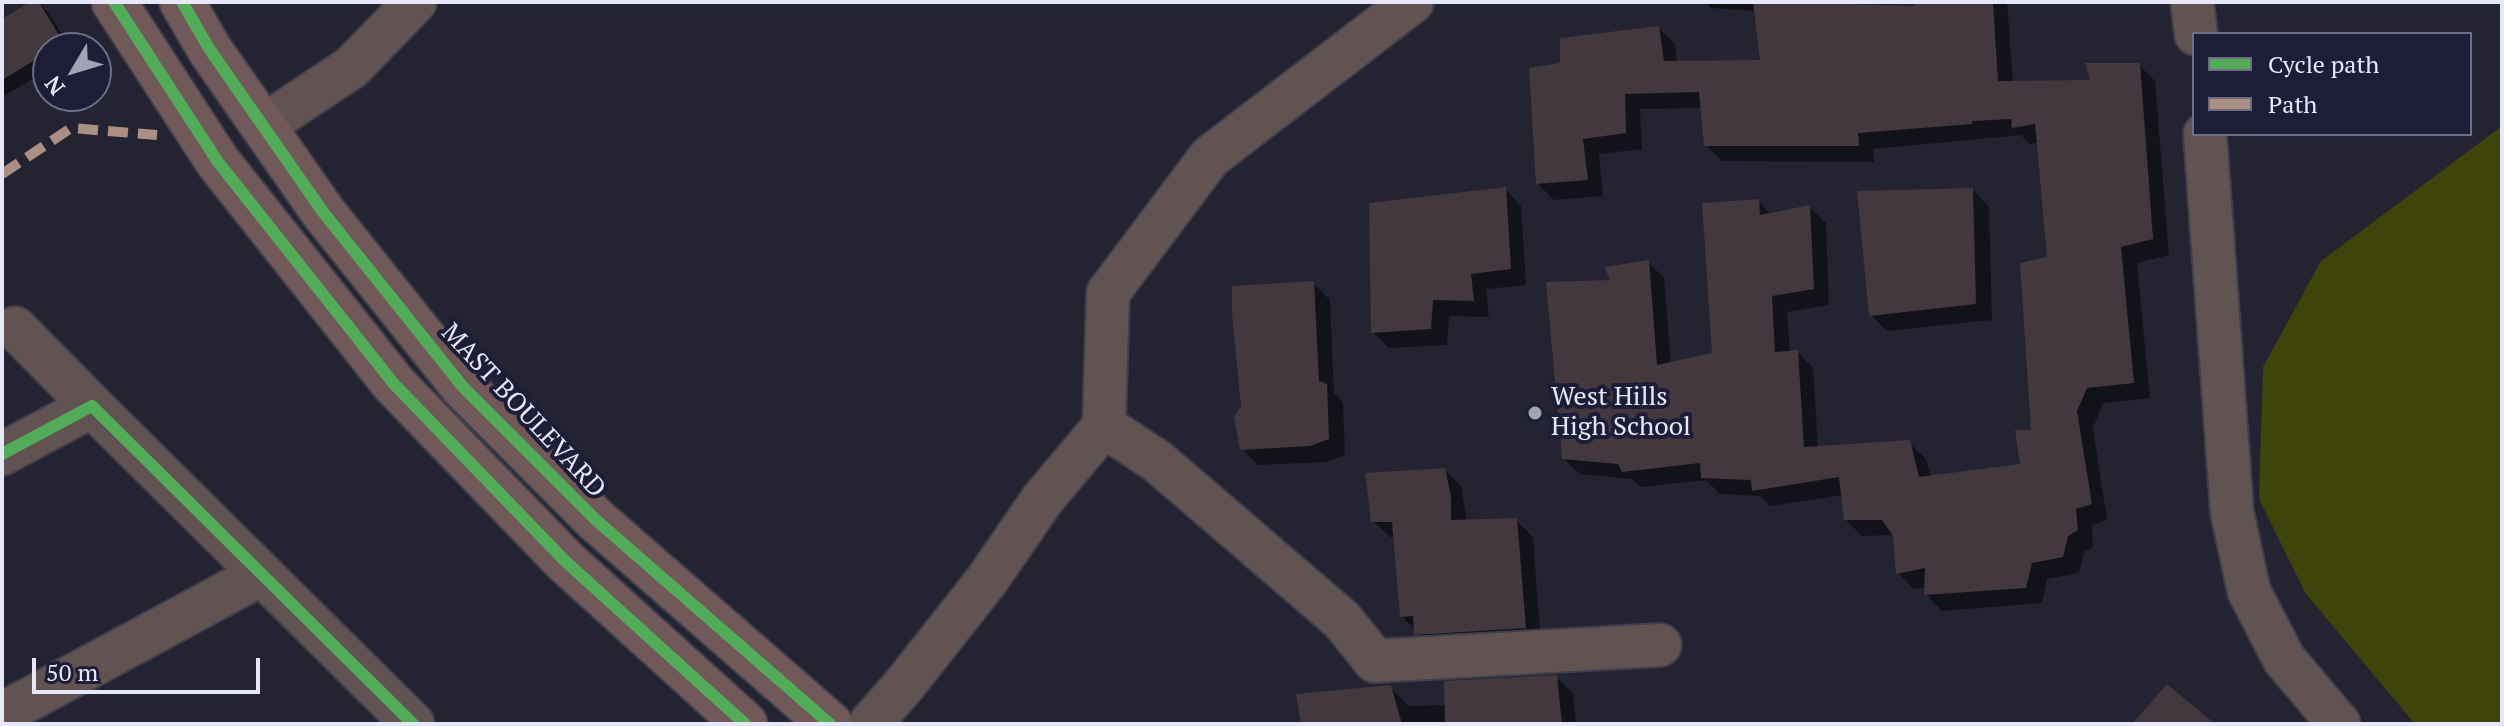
<!DOCTYPE html>
<style>
body{margin:0}
#map{position:relative;width:2504px;height:726px;overflow:hidden;background:#232331;font-family:"PT Serif",serif}
canvas{display:block}
.frame{position:absolute;inset:0;border:4px solid #e6e8fa;pointer-events:none}
.legend{position:absolute;left:2192px;top:32px;width:280px;height:104px;box-sizing:border-box;background:#1d1d37;border:2px solid #6d6e85;margin:0;padding:10px 14px;list-style:none;font-size:24px;color:#e6e8fa}
.legend li{display:flex;align-items:center;gap:16px;height:40px}
.legend b{width:40px;border:2px solid #6d6e85}
.north{position:absolute;left:32px;top:32px;width:80px;height:80px;box-sizing:border-box;background:#1d1d37;border:2px solid #6d6e85;border-radius:50%;rotate:232deg;font-size:22px;font-weight:700;line-height:32px;text-align:center;color:#e6e8fa}
.north::after{content:'';display:block;margin:auto;width:28px;height:36px;background:#a2a3b4;clip-path:polygon(50% 0,100% 100%,50% 72%,0 100%)}
.scale{position:absolute;left:32px;top:658px;width:228px;height:36px;box-sizing:border-box;border:4px solid #e6e8fa;border-top:0;padding-left:10px;font-size:24px;line-height:28px;white-space:nowrap;color:#e6e8fa;-webkit-text-stroke:6px #1d1d37;paint-order:stroke}
</style>
<div id="map">
<canvas width="2504" height="726"></canvas>
<div class="frame"></div>
<ul class="legend">
<li><b style="height:10px;background:#51ab58"></b>Cycle path</li>
<li><b style="height:10px;background:#ac8f84"></b>Path</li>
</ul>
<div class="north">N</div>
<div class="scale">50 m</div>
</div>
<script>
const ctx = document.querySelector('canvas').getContext('2d');
ctx.lineJoin = 'round';
function fillPath(path, color) {
  ctx.fillStyle = color;
  ctx.fill(path, 'evenodd');
}
function poly(rows) {
  const path = new Path2D();
  for (const r of rows) {
    path.moveTo(r[0], r[1]);
    for (let i = 2; i < r.length; i += 2) path.lineTo(r[i], r[i + 1]);
  }
  return path;
}
function strokePath(path, color, width, dash) {
  ctx.strokeStyle = color;
  ctx.lineWidth = width;
  ctx.lineCap = dash ? 'butt' : 'round';
  ctx.setLineDash(dash || []);
  ctx.stroke(path);
}
function write(font, color, halo, rows, align = 'center') {
  ctx.font = font + ' "PT Serif",serif';
  ctx.lineWidth = 8;
  ctx.setLineDash([]);
  ctx.textBaseline = 'middle';
  ctx.strokeStyle = halo;
  ctx.fillStyle = color;
  for (const [text, x, y, turn = 0] of rows) {
    ctx.save();
    ctx.translate(x, y);
    ctx.rotate((+turn || 0) * Math.PI / 180);
    ctx.textAlign = isNaN(turn) ? turn : align;
    if (halo) ctx.strokeText(text, 0, 0);
    ctx.fillText(text, 0, 0);
    ctx.restore();
  }
}
fillPath(poly([
 [2502,126,2502,724,2415,724,2306,594,2259,499,2263,367,2321,261]
]), '#3f440b');
fillPath(poly([
 [34,2,38,2,48,12,70,48,48,48,48,70,2,97,2,14,5,19],
 [1705,2,1862,2,1863,7,1916,9,1916,2,2007,2,2013,83,2092,82,2139,65,2155,81,2169,255,2137,263,2150,398,2103,403,2093,428,2107,520,2092,525,2093,547,2084,552,2079,573,2047,579,2042,603,1942,611,1926,594,1926,587,1914,589,1898,573,1895,535,1862,536,1845,519,1843,495,1770,506,1760,496,1720,494,1706,480,1641,487,1632,479,1580,474,1563,458,1613,282,1648,262,1664,278,1671,364,1714,354,1758,201,1772,215,1809,207,1826,223,1829,305,1787,312,1790,353,1797,352,1813,368,1818,448,1909,443,1926,459,1931,478,2023,465,2033,432,2050,258,2039,142,2030,144,2021,135,1873,149,1874,162,1722,161,1706,145,1703,108,1640,109,1642,149,1599,154,1603,196,1554,200,1537,183,1563,65,1658,28,1675,44,1677,63,1762,62,1756,11,1711,8],
 [1505,189,1521,206,1526,285,1486,289,1489,317,1449,316,1447,345,1389,348,1373,332],
 [1973,190,1989,207,1992,320,1887,331,1871,315],
 [1313,283,1330,300,1334,393,1343,402,1345,455,1327,462,1258,465,1242,449],
 [1444,470,1461,486,1467,522,1516,520,1533,537,1541,644,1432,650,1402,616,1395,537,1390,537,1373,521],
 [1556,677,1573,693,1576,724,1303,724,1390,687,1408,706,1447,705]
]), '#0007');
fillPath(poly([
 [30,2,39,2,67,48,48,48,48,52,2,80,2,19],
 [1753,2,1848,2,1848,4,1914,6,1914,2,1993,2,1998,81,2090,80,2085,63,2140,63,2153,239,2121,247,2134,383,2087,388,2077,411,2092,504,2076,509,2078,530,2068,536,2063,557,2032,563,2026,588,1924,595,1925,568,1896,574,1893,536,1882,520,1844,520,1839,477,1752,491,1751,480,1701,478,1700,463,1622,472,1618,464,1562,459,1546,282,1610,280,1604,267,1649,260,1657,365,1712,353,1702,203,1759,199,1760,215,1810,205,1814,289,1772,296,1775,352,1798,350,1804,447,1910,440,1919,477,2020,464,2015,430,2031,430,2020,263,2047,257,2035,124,2012,128,2011,119,1972,121,1972,124,1858,133,1859,146,1704,146,1699,92,1625,94,1626,133,1583,139,1588,180,1536,184,1529,68,1560,63,1560,38,1659,26,1664,61,1760,60],
 [1506,187,1511,269,1471,274,1474,301,1433,300,1431,329,1371,333,1369,203],
 [1973,188,1976,304,1869,316,1857,191],
 [1314,281,1319,381,1327,384,1329,439,1310,446,1240,450,1234,416,1241,406,1232,314,1232,286],
 [1445,468,1451,497,1451,520,1517,518,1526,628,1414,635,1413,616,1400,617,1392,522,1371,522,1365,473],
 [1557,675,1562,724,1445,724,1444,681],
 [2167,684,2215,724,2132,724],
 [1391,685,1402,724,1301,724,1296,694]
]), '#42383d');
const minor = poly([
 [2192,2,2196,34],
 [263,126,352,67,415,2],
 [2205,134,2232,512,2249,591,2284,659,2339,724],
 [15,328,92,406],
 [1104,426,1157,461,1342,620,1375,661,1660,645],
 [2,454,92,406,413,724],
 [2,714,260,575],
 [870,724,905,684,987,580,1042,500,1104,426,1108,293,1210,157,1412,2]
]);
const major = poly([
 [114,2,218,162,394,384,565,561,745,724],
 [182,2,210,50,323,212,463,387,596,520,830,724]
]);
strokePath(minor, '#3f3f4c', 46);
strokePath(major, '#3f3f4c', 48);
strokePath(minor, '#625353', 42);
strokePath(major, '#715959', 44);
strokePath(poly([
 [2,174,71,128,157,135]
]), '#ac8f84', 10, [20, 10]);
strokePath(poly([
 [114,2,218,162,394,384,565,561,745,724],
 [182,2,210,50,323,212,463,387,596,520,830,724],
 [2,454,92,406,413,724]
]), '#51ab58', 12);
for (const [x, y, r, color] of [
 [1535,413,8,"#a2a3b4"]
]) {
  const dot = new Path2D();
  dot.arc(x, y, r, 0, 2 * Math.PI);
  ctx.fillStyle = color;
  ctx.fill(dot);
  strokePath(dot, '#1d1d37', 3);
}
write('26px', '#e6e8fa', '#1d1d37', [
 ["West Hills",1551,398],
 ["High School",1551,428]
], 'left');
write('26px', '#e6e8fa', '#1d1d37', [
 ["MAST BOULEVARD",523,411,47]
]);
</script>
